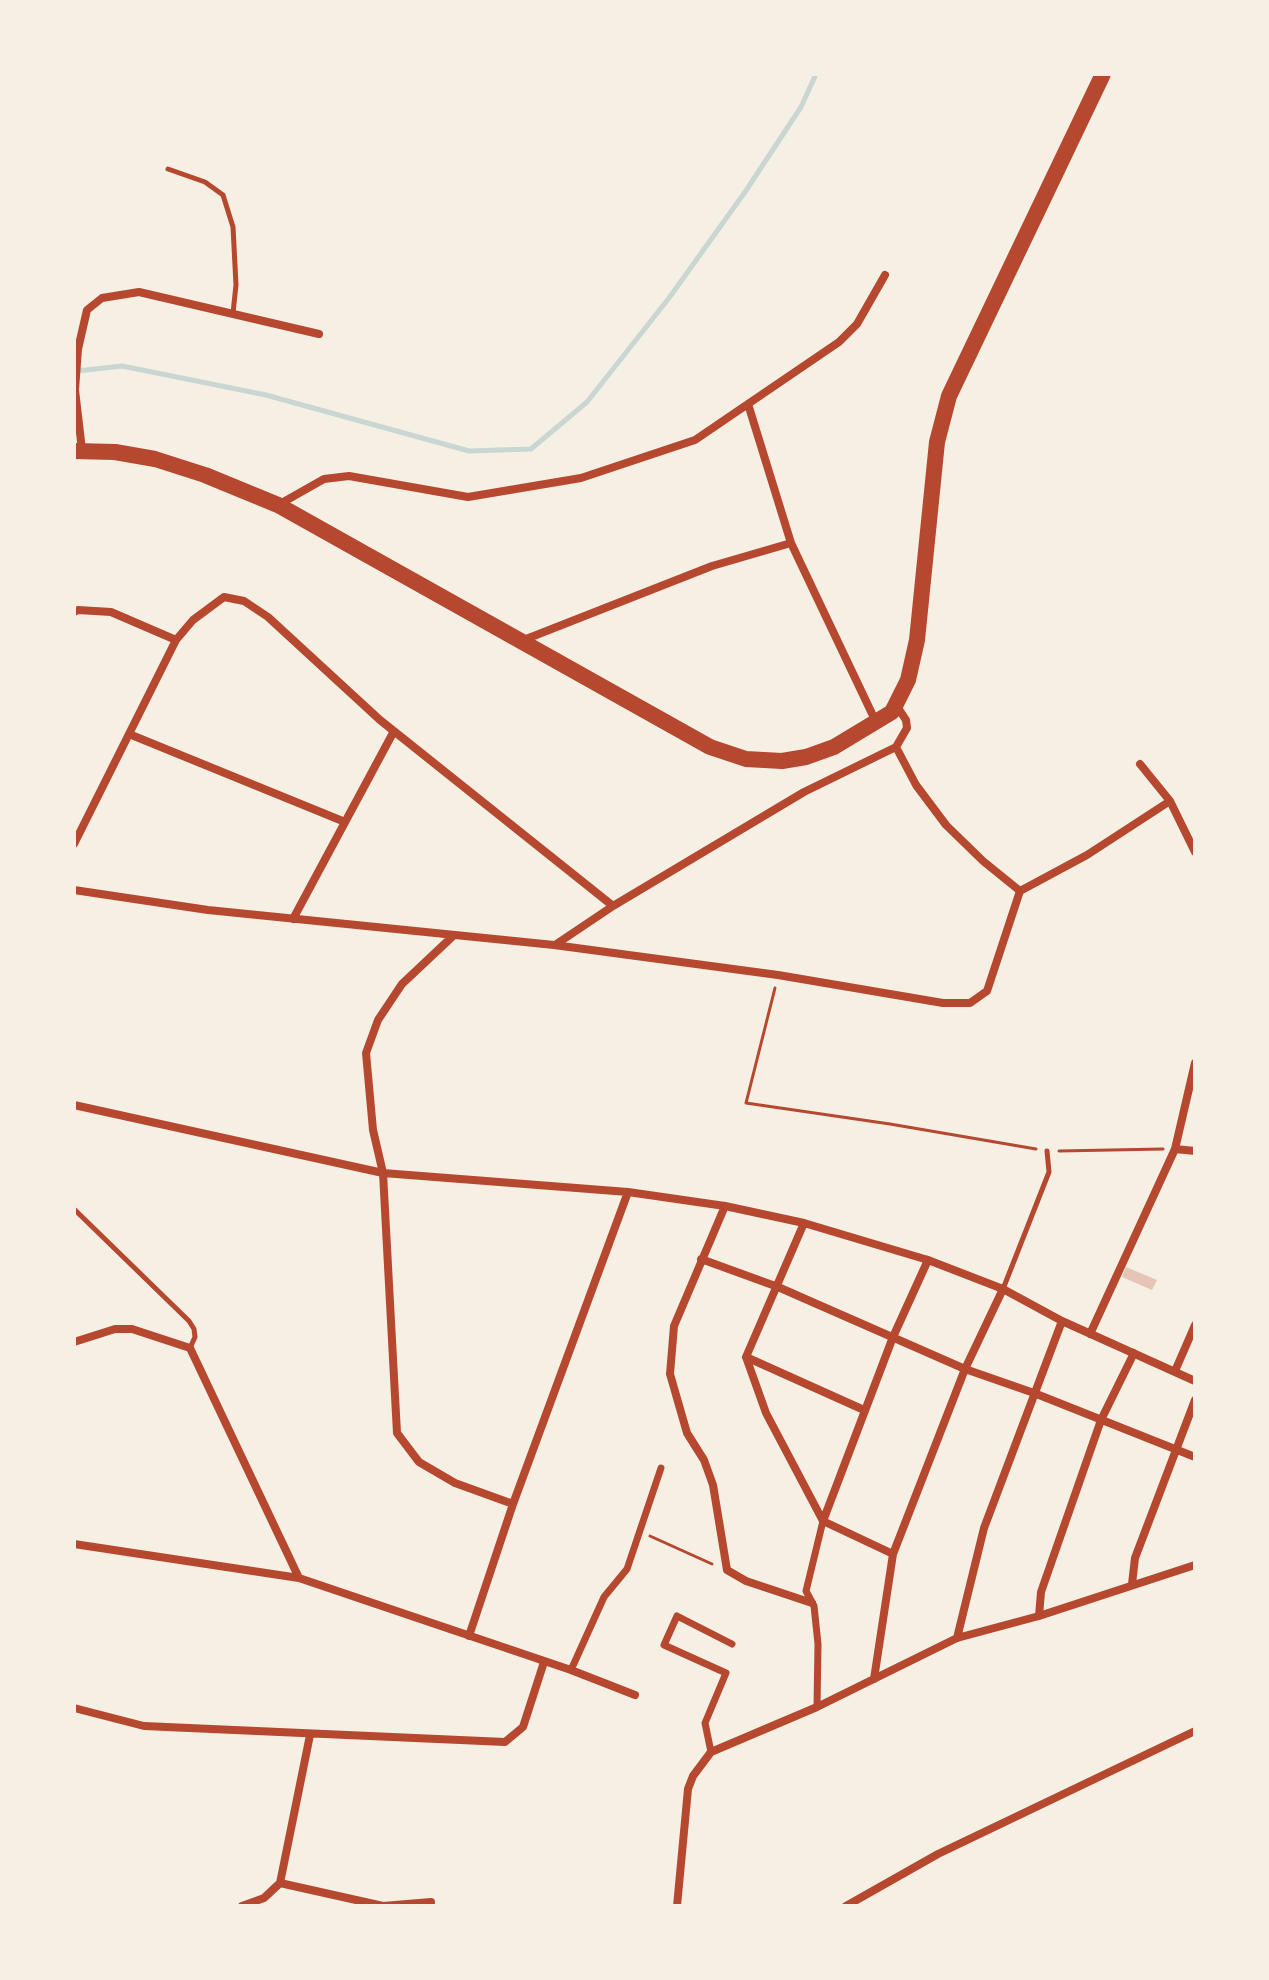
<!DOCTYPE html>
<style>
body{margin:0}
#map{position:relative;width:1269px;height:1980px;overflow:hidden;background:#f6efe4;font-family:"Fira Sans",sans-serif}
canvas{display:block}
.frame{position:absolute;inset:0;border:76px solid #f6efe4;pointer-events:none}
</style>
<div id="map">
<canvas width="1269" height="1980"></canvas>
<div class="frame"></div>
</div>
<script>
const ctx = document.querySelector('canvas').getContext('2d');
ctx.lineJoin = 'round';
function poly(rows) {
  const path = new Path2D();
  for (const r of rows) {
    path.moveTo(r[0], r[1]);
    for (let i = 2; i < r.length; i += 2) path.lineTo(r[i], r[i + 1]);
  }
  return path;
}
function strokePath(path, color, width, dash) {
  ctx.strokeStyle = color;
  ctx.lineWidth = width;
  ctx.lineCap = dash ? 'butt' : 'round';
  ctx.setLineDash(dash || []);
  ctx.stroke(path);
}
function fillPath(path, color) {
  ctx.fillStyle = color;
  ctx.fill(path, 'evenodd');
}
strokePath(poly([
 [77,371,122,366,266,395,469,451,531,449,587,402,669,298,745,192,801,107,816,74]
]), '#c9d6d2', 5);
fillPath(poly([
 [1126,1267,1157,1280,1152,1290,1122,1277]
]), '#e6c5b7');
strokePath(poly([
 [775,988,746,1103,890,1124,1036,1149],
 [1059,1151,1163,1149],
 [650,1536,712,1564]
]), '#b5482f', 3);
strokePath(poly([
 [168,169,205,182,223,195,233,227,236,285,233,313],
 [74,1209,189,1321,194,1329,195,1337,190,1348],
 [1003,1289,1049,1172,1047,1151]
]), '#b5482f', 5);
strokePath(poly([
 [571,1670,604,1597,627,1569,661,1468],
 [817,1707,818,1644,814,1606,806,1591,823,1521],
 [711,1752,705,1723,726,1673,664,1645,677,1616,732,1644]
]), '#b5482f', 7);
strokePath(poly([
 [748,404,791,543],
 [82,450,75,390,78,349,87,310,102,298,139,292,319,334],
 [278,505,324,479,349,476,468,497,581,478,695,440,839,342,857,324,885,275],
 [74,612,78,610,111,612,176,640],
 [521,641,712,566,791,543,876,722],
 [896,705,906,720,907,728,896,747,916,785,946,825,983,861,1020,891,1087,855,1170,801],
 [129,734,345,822],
 [1140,764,1170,801,1195,852],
 [74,844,176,640,193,620,224,597,244,601,268,617,380,720,613,906],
 [74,890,208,910,554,945,778,975,943,1003,970,1003,987,991,1020,891],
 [293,919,394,731],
 [453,936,402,984,378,1020,366,1053,373,1130,383,1173,397,1433,419,1462,455,1483,513,1504],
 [555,945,613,906,804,792,896,747],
 [74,1105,383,1173,628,1192,725,1206,804,1223,928,1260,1003,1289,1062,1321,1195,1381],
 [1175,1149,1195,1151],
 [725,1206,674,1326,670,1374,687,1433,704,1460,713,1485,727,1570,746,1581,812,1603],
 [804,1223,746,1357,766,1413,823,1521,893,1554],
 [701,1259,778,1287,965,1369,1034,1393,1195,1457],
 [1090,1334,1175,1149,1195,1063],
 [74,1342,115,1329,132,1329,190,1348,299,1578],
 [746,1357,864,1410],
 [1175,1371,1195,1325],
 [823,1521,893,1337,928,1260],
 [74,1544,299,1578,571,1670,635,1695],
 [1132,1584,1135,1558,1195,1400],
 [1039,1616,1041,1592,1101,1420,1134,1353],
 [469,1636,513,1504,628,1192],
 [957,1638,984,1528,1062,1321],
 [874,1679,893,1554,965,1369,1003,1289],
 [74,1708,144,1726,505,1742,523,1727,544,1662],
 [280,1883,383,1906,431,1902],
 [242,1906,264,1898,280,1883,310,1735],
 [677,1906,688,1789,693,1776,711,1752,817,1707,957,1638,1039,1616,1195,1565],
 [846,1906,938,1854,1195,1731]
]), '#b5482f', 8);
strokePath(poly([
 [74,451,115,452,155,459,205,475,278,505,710,747,746,759,782,761,806,757,834,747,892,712,908,680,917,640,937,442,949,396,1103,74]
]), '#b5482f', 16);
</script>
